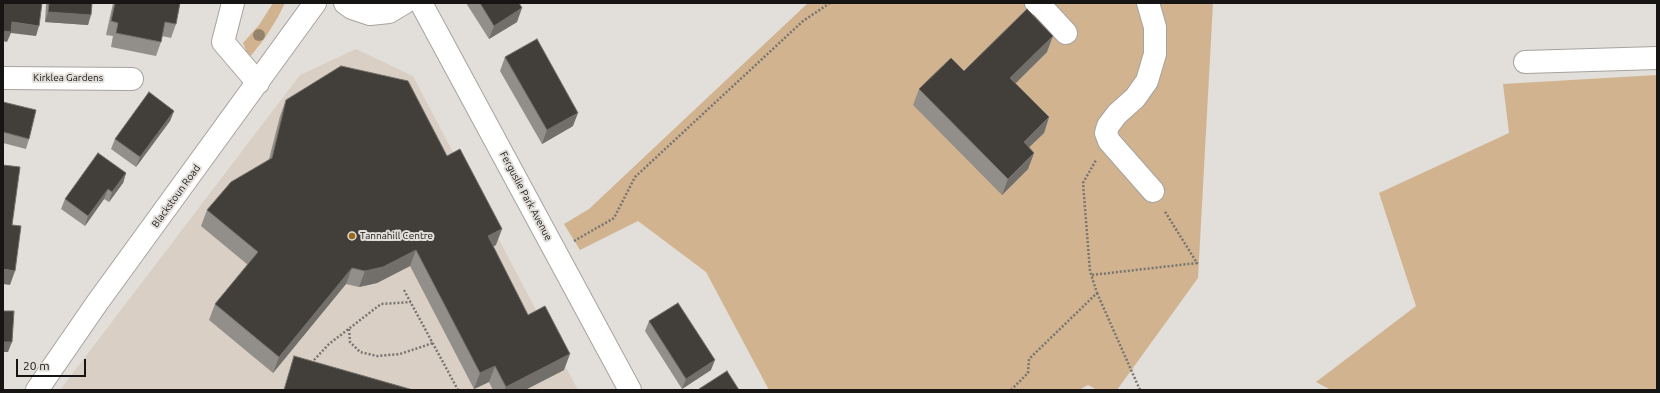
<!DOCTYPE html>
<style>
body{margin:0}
#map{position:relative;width:1660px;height:393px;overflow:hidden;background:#e2ded9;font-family:Ubuntu,sans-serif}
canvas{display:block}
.frame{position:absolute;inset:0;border:4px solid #171514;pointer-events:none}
.scale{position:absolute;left:16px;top:359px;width:70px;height:18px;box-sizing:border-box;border:2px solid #171514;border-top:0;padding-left:5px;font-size:12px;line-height:14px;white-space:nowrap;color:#171514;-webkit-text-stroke:3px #e2ded9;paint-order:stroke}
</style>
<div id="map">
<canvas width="1660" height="393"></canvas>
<div class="frame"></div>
<div class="scale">20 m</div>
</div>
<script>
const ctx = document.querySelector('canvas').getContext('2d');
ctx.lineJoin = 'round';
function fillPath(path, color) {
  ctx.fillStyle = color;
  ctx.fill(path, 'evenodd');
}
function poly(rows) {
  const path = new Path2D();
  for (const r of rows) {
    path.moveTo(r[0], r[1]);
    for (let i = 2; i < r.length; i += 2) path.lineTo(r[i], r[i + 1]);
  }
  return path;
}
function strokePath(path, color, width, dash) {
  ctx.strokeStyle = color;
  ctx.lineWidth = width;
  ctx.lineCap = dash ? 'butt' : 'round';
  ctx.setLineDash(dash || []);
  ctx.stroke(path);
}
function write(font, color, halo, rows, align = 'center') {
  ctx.font = font + ' Ubuntu,sans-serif';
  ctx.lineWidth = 4;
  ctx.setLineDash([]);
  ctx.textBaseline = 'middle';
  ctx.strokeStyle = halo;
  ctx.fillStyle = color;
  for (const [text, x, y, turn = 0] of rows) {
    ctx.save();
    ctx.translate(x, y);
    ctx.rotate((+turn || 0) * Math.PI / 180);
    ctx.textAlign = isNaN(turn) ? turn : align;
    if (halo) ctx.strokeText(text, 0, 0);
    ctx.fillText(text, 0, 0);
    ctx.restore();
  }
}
fillPath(poly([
 [356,49,413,76,578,390,60,390,300,75]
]), '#d9cfc5');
fillPath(poly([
 [273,3,285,3,278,17,265,38,249,58,243,43,259,25],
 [808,3,1213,3,1198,278,1117,390,1097,390,1088,385,1079,390,769,390,706,272,638,221,580,250,564,224,589,209],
 [1657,75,1657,390,1331,390,1316,382,1416,306,1379,193,1509,133,1503,84]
]), '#d1b390');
const minor = poly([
 [233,3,223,42,258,83],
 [345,3,352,8,370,14,389,12,404,3],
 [421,3,630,390],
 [1036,3,1042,7,1066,33],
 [1148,3,1155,27,1155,54,1147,81,1135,98,1117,114,1108,126,1106,133,1109,141,1153,191],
 [1525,62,1657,58],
 [3,78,132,79],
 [37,390,97,303,315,3]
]);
strokePath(minor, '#a7a39f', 24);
strokePath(poly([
 [574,241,614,218,635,177,803,21,830,3],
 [1092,275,1197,263,1164,210],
 [404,290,458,390],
 [1097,293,1140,390],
 [349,329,350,342,360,352,377,356,400,354,433,343],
 [314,360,329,344,381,304,411,302],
 [1011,390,1028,373,1029,359,1097,293,1090,271,1083,183,1096,160]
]), '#777471', 2.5, [2, 2]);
strokePath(minor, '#fff', 22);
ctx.fillStyle = '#94836c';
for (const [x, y] of [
 [259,35]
]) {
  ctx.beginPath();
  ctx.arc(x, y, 6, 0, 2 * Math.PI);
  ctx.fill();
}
fillPath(poly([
 [46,3,92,3,88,25,45,22],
 [113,3,180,3,176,24,171,38,162,36,161,42,156,56,111,47,113,36,106,35],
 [466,3,519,3,517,22,489,39],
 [1047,52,1015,83,1049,117,1044,133,1029,147,1034,153,1028,169,1002,195,913,105,919,89],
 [505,57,573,126,542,144,500,71],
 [286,100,447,156,496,245,493,246,528,315,564,370,525,390,493,390,489,382,474,389,410,266,377,283,359,287,346,284,273,373,209,320,215,304,248,265,201,226,207,210,269,159,280,116],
 [3,102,29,139,26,149,3,143],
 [174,111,170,121,136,167,111,149,115,139],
 [126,173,123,183,109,202,104,199,85,226,61,209,65,199],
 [649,321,711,370,682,389,645,331]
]), '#928e8a');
fillPath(poly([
 [522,8,517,22,489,39,494,26],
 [48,12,91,15,88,25,45,22],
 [12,22,39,26,36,36,11,33,7,42,3,41,3,31],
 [1053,36,1047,52,1005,94,1010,78],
 [174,111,170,121,136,167,140,157],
 [578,113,573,126,542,144,547,130],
 [1049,117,1044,133,1018,158,1024,142],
 [1034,153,1028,169,1002,195,1008,179],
 [126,173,123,183,109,202,112,192],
 [108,189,104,199,85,226,88,216],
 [502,229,496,245,482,252,488,236],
 [416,250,410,266,377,283,359,287,365,271],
 [352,268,346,284,273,373,279,357],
 [3,269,15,271,10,285,3,284],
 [3,342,12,342,8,352,3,352],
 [570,354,564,370,525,390,504,390,506,387],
 [715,360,711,370,682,389,686,379],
 [495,366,489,382,474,389,480,373]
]), '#726f6a');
const building = poly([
 [3,3,42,3,39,26,12,22,11,32,3,31,3,3],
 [49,3,92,3,91,15,48,12,49,3],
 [115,3,180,3,176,24,165,22,161,42,116,33,118,23,111,21,115,3],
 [480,3,519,3,522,8,494,26,480,3],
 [1027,9,1053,36,1010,78,1049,117,1024,142,1034,153,1008,179,919,89,951,58,964,71,1027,9],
 [537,39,578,113,547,130,505,57,537,39],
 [341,66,408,81,447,156,460,149,502,229,488,236,528,315,545,306,570,354,506,387,495,366,480,373,416,250,383,267,365,271,352,268,279,357,215,304,258,252,207,210,231,182,272,158,286,100,341,66],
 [149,92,174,111,140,157,115,139,149,92],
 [3,102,36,110,29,139,3,132,3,102],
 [98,153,126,173,112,192,108,189,88,216,65,199,98,153],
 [3,165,20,167,12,225,21,226,15,271,3,269,3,165],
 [678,303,715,360,686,379,649,321,678,303],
 [3,311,14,311,12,342,3,342,3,311],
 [294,356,413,390,284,390,294,356],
 [727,371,739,390,700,390,699,389,727,371]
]);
fillPath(building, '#423f3b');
strokePath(building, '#726f6a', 1);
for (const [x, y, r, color] of [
 [352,236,4,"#9a671c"]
]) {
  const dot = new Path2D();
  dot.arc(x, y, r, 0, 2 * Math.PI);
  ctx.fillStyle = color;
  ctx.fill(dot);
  strokePath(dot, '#e2ded9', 1.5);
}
write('10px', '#171514', '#e2ded9', [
 ["Kirklea Gardens",68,78],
 ["Blackstoun Road",176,196,-54],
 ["Ferguslie Park Avenue",526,196,62]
]);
write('10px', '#171514', '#e2ded9', [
 ["Tannahill Centre",360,236]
], 'left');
</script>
